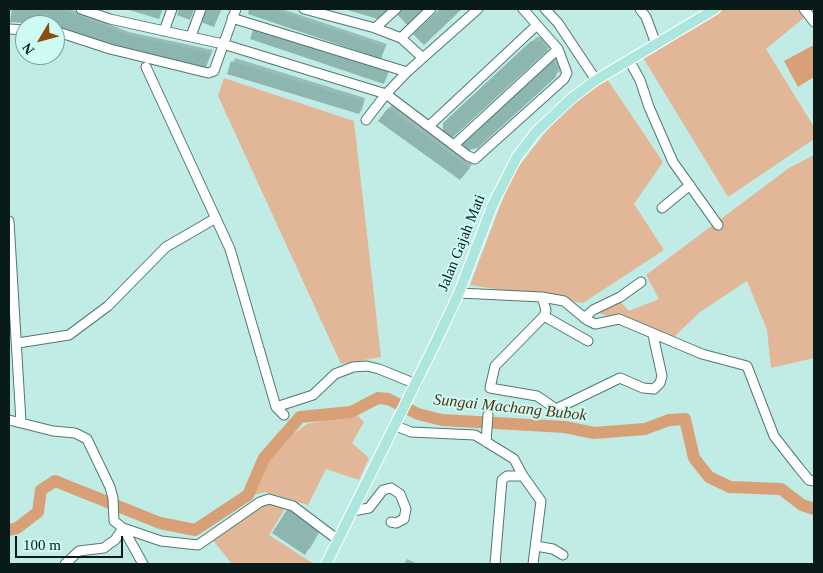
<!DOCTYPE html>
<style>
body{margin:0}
#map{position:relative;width:823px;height:573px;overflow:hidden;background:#c0ece5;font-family:"Times New Roman",serif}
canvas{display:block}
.frame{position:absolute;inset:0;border:10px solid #091b18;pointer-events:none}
.north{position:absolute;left:15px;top:15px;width:50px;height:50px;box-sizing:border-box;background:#cdfaf2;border:1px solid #7fa19b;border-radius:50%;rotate:233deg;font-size:14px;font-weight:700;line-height:20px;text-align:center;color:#091b18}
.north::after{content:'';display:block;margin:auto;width:18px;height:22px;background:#8c4d12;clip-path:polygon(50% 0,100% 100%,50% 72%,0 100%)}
.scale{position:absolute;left:15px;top:536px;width:108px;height:22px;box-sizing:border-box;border:2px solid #091b18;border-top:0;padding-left:6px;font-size:15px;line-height:18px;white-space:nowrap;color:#091b18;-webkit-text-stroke:4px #cdfaf2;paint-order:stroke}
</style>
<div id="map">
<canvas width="823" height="573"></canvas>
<div class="frame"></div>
<div class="north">N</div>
<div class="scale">100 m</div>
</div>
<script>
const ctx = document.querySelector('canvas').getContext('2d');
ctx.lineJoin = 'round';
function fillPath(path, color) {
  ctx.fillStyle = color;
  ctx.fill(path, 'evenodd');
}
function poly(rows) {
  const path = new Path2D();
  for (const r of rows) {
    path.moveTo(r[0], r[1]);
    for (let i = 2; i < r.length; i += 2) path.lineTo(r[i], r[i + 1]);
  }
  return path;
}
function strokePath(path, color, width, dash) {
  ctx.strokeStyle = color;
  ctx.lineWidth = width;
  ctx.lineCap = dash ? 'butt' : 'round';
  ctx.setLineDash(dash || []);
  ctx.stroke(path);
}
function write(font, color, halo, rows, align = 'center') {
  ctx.font = font + ' "Times New Roman",serif';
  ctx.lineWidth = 4;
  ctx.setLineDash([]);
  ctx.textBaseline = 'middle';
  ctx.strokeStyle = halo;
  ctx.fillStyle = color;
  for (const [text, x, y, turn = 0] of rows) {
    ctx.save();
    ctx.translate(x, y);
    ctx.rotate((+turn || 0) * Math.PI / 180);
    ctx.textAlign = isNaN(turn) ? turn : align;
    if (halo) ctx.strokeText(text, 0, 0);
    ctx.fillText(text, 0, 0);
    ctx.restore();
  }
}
fillPath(poly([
 [725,9,799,9,805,17,766,49,814,127,814,139,728,197,642,56],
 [224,78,354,121,381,357,341,364,218,96],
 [607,79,663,162,634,204,664,250,583,303,470,285,512,175,549,128,579,99],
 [814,155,814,358,771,368,767,330,747,281,700,312,674,337,589,310,614,295,629,311,659,299,646,275,789,168],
 [356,414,364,422,352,443,369,458,359,480,326,469,308,505,265,492,253,495,269,459,293,434,307,424],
 [268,503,286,507,269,535,314,564,232,564,212,539]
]), '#e2b797');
fillPath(poly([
 [814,45,814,77,798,87,784,61]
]), '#d7a076');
fillPath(poly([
 [13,9,70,9,129,32,213,50,205,69,55,25,11,21],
 [129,9,163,9,159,18],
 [208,9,222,9,214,26,203,21],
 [251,9,282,9,387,44,381,57,249,13],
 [255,28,390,69,386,79,383,82],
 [546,37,551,46,547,51,447,120,537,37],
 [556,53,561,62,560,71,477,147],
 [235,58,365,98,362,110,359,113,229,73],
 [395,102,475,161,460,179,388,109],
 [289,509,324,524,311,547,304,554],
 [407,559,418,564,404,564]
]), '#0003');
strokePath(poly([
 [809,9,814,15]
]), '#d7a076', 2);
strokePath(poly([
 [9,530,17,528,38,512,41,490,55,481,160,523,195,530,248,495,264,458,300,417,351,412,378,398,388,399,418,414,442,420,565,427,594,433,645,429,669,420,685,419,694,458,709,477,730,487,781,489,802,505,814,509]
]), '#d7a076', 12);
fillPath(poly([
 [12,9,67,11,125,34,211,53,205,70,123,50,55,27,55,25,10,22],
 [126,9,162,9,159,19],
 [179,9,194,9,190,20,177,15],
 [206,9,221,9,214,27,201,22],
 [249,9,271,9,385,47,381,59,248,14],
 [344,9,389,9,378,19],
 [403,9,425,9,407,25,397,14],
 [440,9,462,9,424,45,413,34],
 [254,27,388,72,384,84,250,39],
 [531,41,542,41,547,51,452,138,443,131,443,123],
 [551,57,557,67,556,77,478,148,468,150,459,141],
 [231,61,363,101,359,114,227,74],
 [388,108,470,168,460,180,378,121],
 [288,508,318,531,305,555,272,533]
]), '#8cb6af');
const minor = poly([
 [81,9,110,19,223,44,386,94,468,156,475,159,564,79,567,73,558,49,523,9],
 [304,9,375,28,401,38,423,58],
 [545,9,558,23,596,80],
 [640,9,646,17,656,44],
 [804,9,814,22],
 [232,18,407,72],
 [375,28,396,9],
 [9,29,25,30],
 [55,31,110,49,208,73,214,71,236,9],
 [164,31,172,9],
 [191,36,201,9],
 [401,38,431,9],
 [629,60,640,80,649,107,673,162,718,225],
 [146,67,230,249,276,407,284,415],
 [366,120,386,94,407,72,478,9],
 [429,126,537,25],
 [454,145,558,49],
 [662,208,690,185],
 [9,221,21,422],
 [459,293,542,297,564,301,587,320,595,324,619,319,702,354,747,366,774,436,799,468,809,480,814,481],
 [542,297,546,310,544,316,495,366,490,388,537,396,556,409,620,378,643,388,654,389,660,383,662,376,653,335],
 [544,316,588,341],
 [584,318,593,310,620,297,641,282],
 [18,343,69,335,108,306,166,247,216,218],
 [276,407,313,395,335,374,353,367,367,366,379,369,416,384],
 [9,420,53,431,75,433,87,439,110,487,113,498,114,521,123,528,161,541,198,545,260,502,269,499,293,506,338,540],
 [396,426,411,432,475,435,514,459,523,476,541,501,533,564],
 [486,442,488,415],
 [353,511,369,508,383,490,391,488,400,494,406,509,404,519,396,523,391,522],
 [123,528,143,564],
 [536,546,553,549,563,555],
 [65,564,79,551,104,548,109,544,115,540,123,528],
 [495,564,502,480,507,476,523,476]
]);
const major = poly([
 [326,564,434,346,459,293,493,204,517,157,536,132,572,98,596,80,715,9]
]);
strokePath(minor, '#507972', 11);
strokePath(major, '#fff', 12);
strokePath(minor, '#fff', 9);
strokePath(major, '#ace7df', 10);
write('15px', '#091b18', '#cdfaf2', [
 ["Jalan Gajah Mati",462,243,-68]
]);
write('italic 16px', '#563111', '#cdfaf2', [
 ["Sungai Machang Bubok",510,408,6]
]);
</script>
